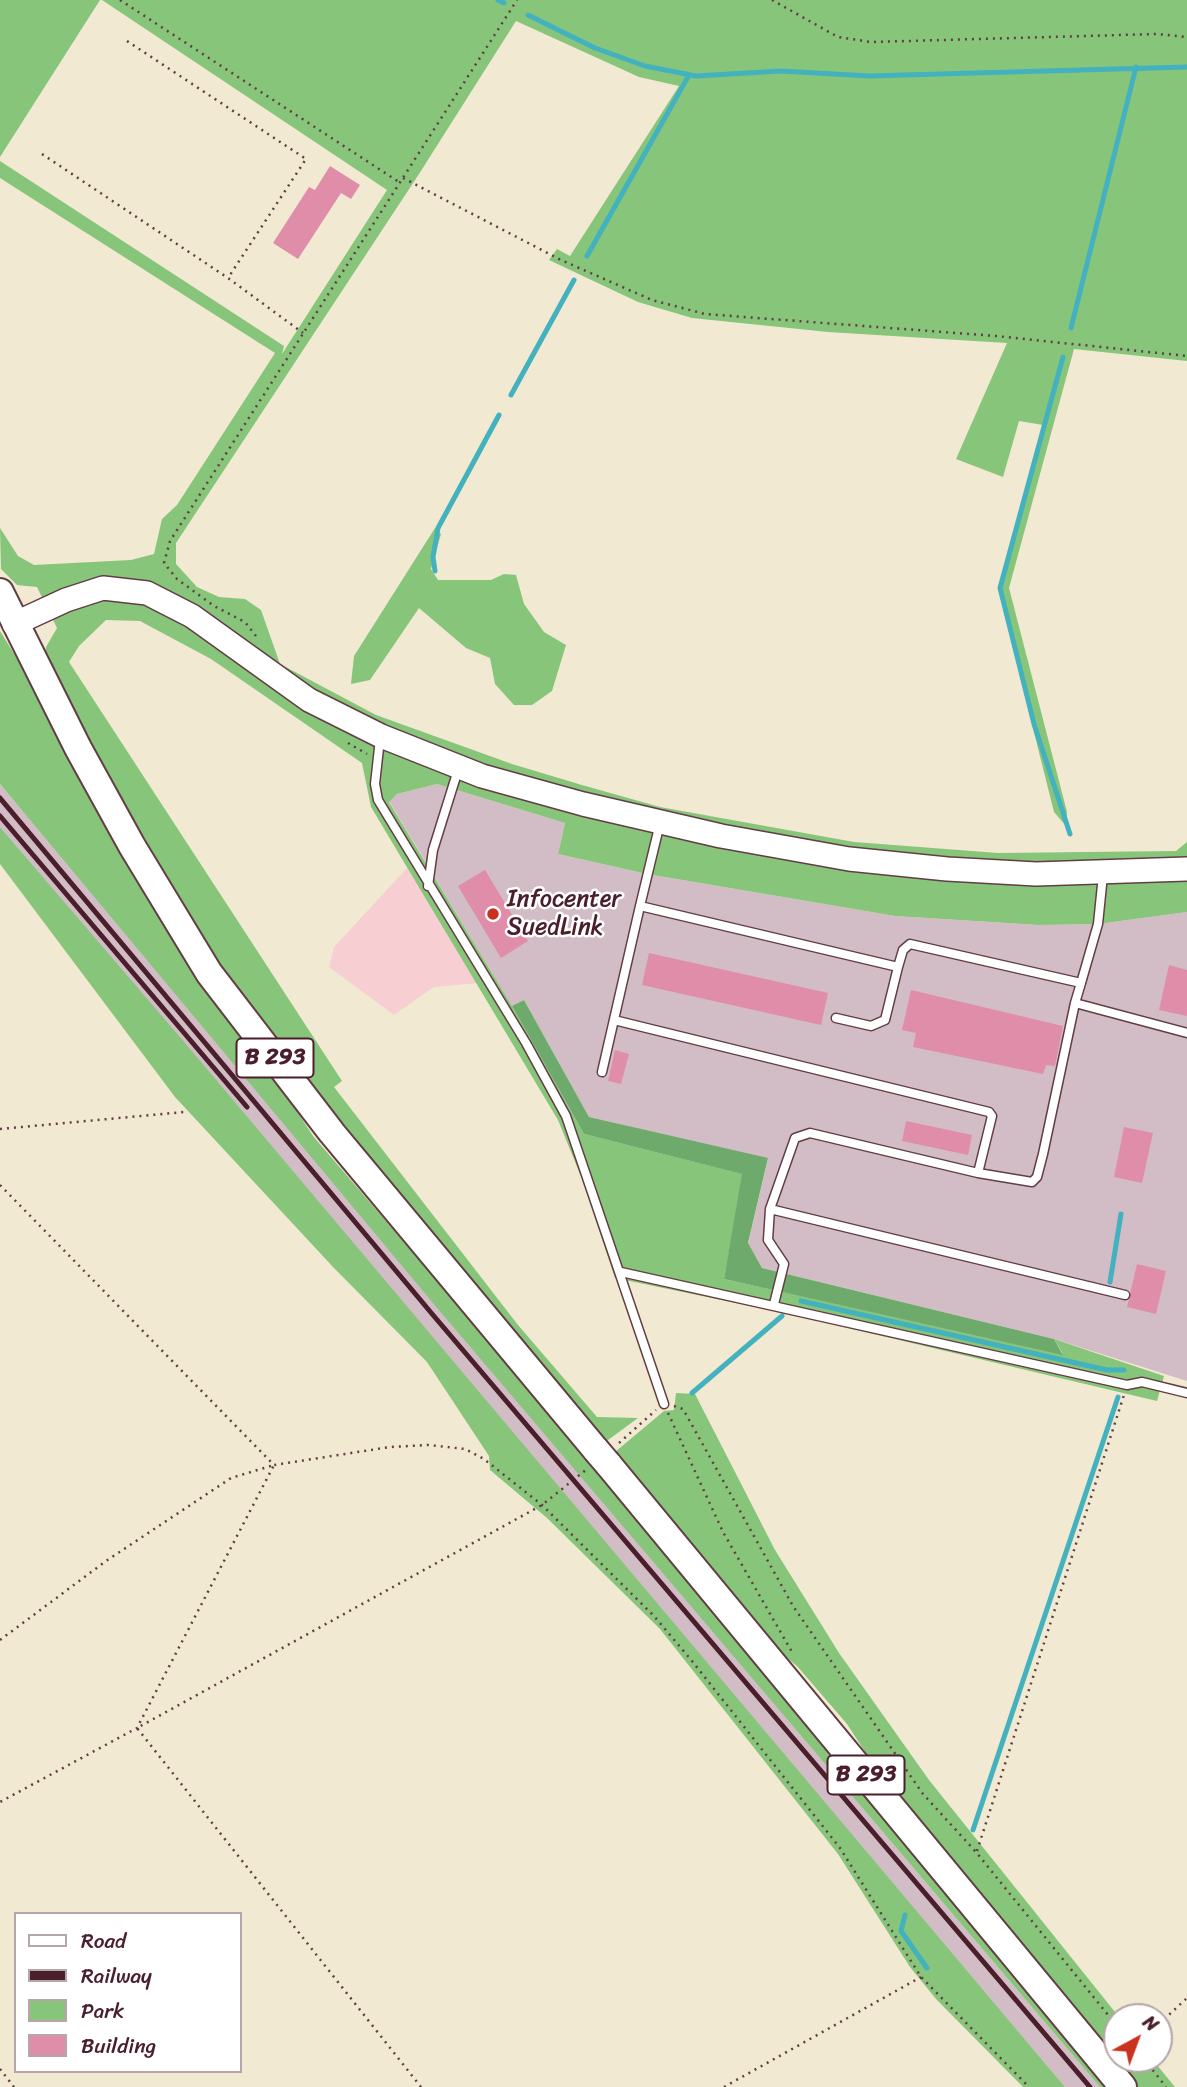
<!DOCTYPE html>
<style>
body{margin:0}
#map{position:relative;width:1187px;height:2087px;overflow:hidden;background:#f1e9d1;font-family:Sriracha,sans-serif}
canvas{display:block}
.legend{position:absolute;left:14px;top:1912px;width:228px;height:161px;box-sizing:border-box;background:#fff;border:2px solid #b7a5aa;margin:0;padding:9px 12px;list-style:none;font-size:21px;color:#4a1f2b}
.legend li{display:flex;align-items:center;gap:14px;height:35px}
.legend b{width:35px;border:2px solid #b7a5aa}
.north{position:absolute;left:1103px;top:2003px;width:70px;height:70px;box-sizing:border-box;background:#fff;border:2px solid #b7a5aa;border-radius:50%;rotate:41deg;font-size:19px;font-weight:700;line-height:28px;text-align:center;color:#4a1f2b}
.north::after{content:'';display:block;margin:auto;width:24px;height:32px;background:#c8321e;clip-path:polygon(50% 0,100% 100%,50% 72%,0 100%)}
</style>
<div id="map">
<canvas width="1187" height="2087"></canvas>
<ul class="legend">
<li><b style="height:9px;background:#fff"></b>Road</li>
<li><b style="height:9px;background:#4a1f2b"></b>Railway</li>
<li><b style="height:19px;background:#87c57b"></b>Park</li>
<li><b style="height:19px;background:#e08da9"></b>Building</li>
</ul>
<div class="north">N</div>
</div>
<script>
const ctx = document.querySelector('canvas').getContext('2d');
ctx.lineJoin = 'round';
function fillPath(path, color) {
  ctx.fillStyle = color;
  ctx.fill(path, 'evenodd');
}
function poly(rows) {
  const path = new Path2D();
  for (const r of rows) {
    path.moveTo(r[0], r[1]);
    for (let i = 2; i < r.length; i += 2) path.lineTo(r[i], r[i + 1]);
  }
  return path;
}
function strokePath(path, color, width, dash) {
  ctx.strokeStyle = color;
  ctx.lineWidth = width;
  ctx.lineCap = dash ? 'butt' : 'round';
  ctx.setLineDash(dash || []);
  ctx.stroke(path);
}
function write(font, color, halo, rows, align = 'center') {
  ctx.font = font + ' Sriracha,sans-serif';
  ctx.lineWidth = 5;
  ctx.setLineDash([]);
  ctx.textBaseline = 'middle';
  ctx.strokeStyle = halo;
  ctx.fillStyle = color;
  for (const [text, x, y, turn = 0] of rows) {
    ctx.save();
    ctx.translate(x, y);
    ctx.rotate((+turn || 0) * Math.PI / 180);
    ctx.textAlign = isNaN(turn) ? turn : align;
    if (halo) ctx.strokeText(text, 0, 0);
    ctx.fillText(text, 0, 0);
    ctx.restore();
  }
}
fillPath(poly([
 [408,867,479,983,434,987,394,1015,329,967,334,947]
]), '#f7cfd2');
fillPath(poly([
 [0,784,597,1495,1100,2087,1065,2087,0,827],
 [437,784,565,823,558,854,647,874,895,916,1039,925,1098,924,1187,912,1187,1381,1054,1339,762,1268,748,1244,768,1159,589,1117,524,1000,512,1006,389,801,397,794]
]), '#d2bdc6');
fillPath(poly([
 [0,0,100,0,0,157],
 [102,0,1187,0,1187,361,1074,349,1009,588,1067,812,1066,826,1054,812,998,589,1043,425,1019,421,1003,477,956,459,1007,343,828,332,692,318,638,302,549,260,557,249,570,256,679,86,639,77,516,21,419,174,176,543,176,564,197,587,219,597,245,599,261,610,280,664,376,715,512,764,582,785,660,807,854,842,998,853,1176,851,1187,842,1187,912,1098,924,1039,925,895,916,647,874,558,854,565,823,437,784,397,794,389,802,512,1006,584,1134,743,1174,724,1279,1063,1354,1054,1339,1164,1376,1157,1401,789,1314,615,1278,582,1179,558,1120,371,807,362,763,211,659,140,621,106,620,79,646,69,662,342,1081,334,1087,518,1325,597,1417,638,1418,604,1443,228,983,170,893,45,665,46,647,57,628,37,587,17,585,1,569,0,528,18,556,34,565,131,560,154,554,162,519,177,505,275,353,0,178,0,161,284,346,282,354,387,190],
 [435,528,441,534,431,569,438,580,491,580,504,574,516,575,524,604,544,632,566,645,552,691,532,705,514,705,495,684,490,658,466,648,419,608,370,680,351,684,354,656],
 [0,631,60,728,143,875,313,1136,517,1374,1111,2087,1100,2087,438,1309,0,784],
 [0,827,185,1043,1065,2087,1023,2087,936,1999,910,1967,838,1854,660,1629,547,1518,490,1470,489,1456,427,1362,334,1268,175,1097,0,864],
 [676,1393,695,1394,775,1550,839,1653,929,1780,1119,2017,1117,2059,1152,2059,1175,2087,1136,2087,882,1778,847,1724,797,1666,777,1650,615,1452,664,1411,674,1410]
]), '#87c57b');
fillPath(poly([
 [524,1000,589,1117,768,1158,748,1243,762,1268,1054,1339,1063,1355,724,1279,742,1174,584,1134,512,1006]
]), '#6daa6b');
strokePath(poly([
 [498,0,504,3],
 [528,15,595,48,645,66,696,76,781,71,869,76,1187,67],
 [587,256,689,75],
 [1071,328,1136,67],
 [1063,357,1000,588,1034,724,1070,834],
 [511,395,574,280],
 [435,571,433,557,438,528,499,415],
 [1110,1282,1121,1214],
 [801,1301,1107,1370,1124,1370],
 [692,1393,782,1316],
 [973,1830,1118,1397],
 [905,1915,901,1931,927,1968]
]), '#43b2be', 5);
fillPath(poly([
 [330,166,360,185,351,199,341,193,298,259,273,243,309,187,315,190],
 [485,870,528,941,501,958,458,886],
 [649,953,828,993,821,1025,642,985],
 [1169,965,1187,970,1187,1016,1159,1010],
 [911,990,1063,1026,1055,1066,1046,1065,1043,1074,913,1047,916,1033,902,1030],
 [615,1050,629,1054,621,1084,608,1081],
 [906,1121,972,1135,968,1155,902,1141],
 [1124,1127,1153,1133,1142,1183,1114,1177],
 [1137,1264,1166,1271,1156,1314,1127,1307]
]), '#e08da9');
const lane = poly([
 [380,739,375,784,378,800,526,1043,566,1116,664,1404],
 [428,886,433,850,458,770],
 [640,906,660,823],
 [1081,983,1098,924,1103,875],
 [1075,1003,1043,1154,1037,1177,1032,1182,978,1173,810,1133,795,1138,770,1209,1125,1295],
 [836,1018,871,1026,885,1020,898,967],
 [614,1020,989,1112,992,1116,978,1173],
 [602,1072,640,906,898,967,903,950,910,944,1081,983,1075,1003,1187,1033],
 [770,1209,768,1240,784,1264,774,1304],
 [621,1272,1127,1385,1142,1382,1187,1393]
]);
const secondary = poly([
 [14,624,66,600,103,588,147,593,192,616,309,700,381,736,482,776,583,804,721,836,849,859,947,869,1036,874,1187,869]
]);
const primary = poly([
 [0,592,78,748,132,846,209,973,332,1133,596,1450],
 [608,1464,1123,2087]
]);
strokePath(lane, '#633d44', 11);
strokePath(secondary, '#633d44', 26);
strokePath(primary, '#633d44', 30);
strokePath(poly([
 [120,0,399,182],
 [772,0,838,37,871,42,1157,34,1187,37],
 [127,41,306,159,228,278],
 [42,154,228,278,303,333],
 [403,178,561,260,652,300,705,314,996,336,1187,356],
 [256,636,245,622,214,606,177,579,164,563,170,541,517,0],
 [348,743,367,754],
 [0,1129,184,1112],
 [0,1185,274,1465,390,1447,428,1445,465,1449,484,1459,542,1505,654,1616,692,1661,840,1848,921,1977,1029,2087],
 [674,1406,683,1409,793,1606,923,1794,976,1852,1117,2026],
 [668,1413,723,1532,792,1652],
 [619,1443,656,1410],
 [0,1640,106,1561,231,1478,274,1465,137,1728,0,1802],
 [977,1851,1124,1395],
 [1159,2024,1187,1998],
 [1144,2059,1166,2087],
 [0,2069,14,2087],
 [421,2087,137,1728,542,1505,587,1469],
 [724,2087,921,1977]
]), '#633d44', 2.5, [2, 5]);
strokePath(lane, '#fff', 8);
strokePath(secondary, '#fff', 23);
strokePath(primary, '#fff', 26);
strokePath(poly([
 [0,798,433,1315,1090,2087],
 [0,816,247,1107]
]), '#4a1f2b', 5);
const primaryBridge = poly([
 [596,1450,608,1464]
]);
strokePath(primaryBridge, '#633d44', 30, []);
strokePath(primaryBridge, '#fff', 26);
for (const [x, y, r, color] of [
 [493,914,7,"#c8321e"]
]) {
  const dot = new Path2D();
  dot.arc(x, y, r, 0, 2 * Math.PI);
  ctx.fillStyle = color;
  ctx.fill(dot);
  strokePath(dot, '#fff', 2.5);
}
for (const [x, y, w] of [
 [275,1058,77],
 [866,1775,77]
]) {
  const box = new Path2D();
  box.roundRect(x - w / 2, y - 19.5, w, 39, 5);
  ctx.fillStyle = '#fff';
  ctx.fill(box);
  strokePath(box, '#4a1f2b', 2);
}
write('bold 23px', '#4a1f2b', null, [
 ["B 293",275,1058],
 ["B 293",866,1775]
]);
write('24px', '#4a1f2b', '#fff', [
 ["Infocenter",507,900],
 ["SuedLink",507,928]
], 'left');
</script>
